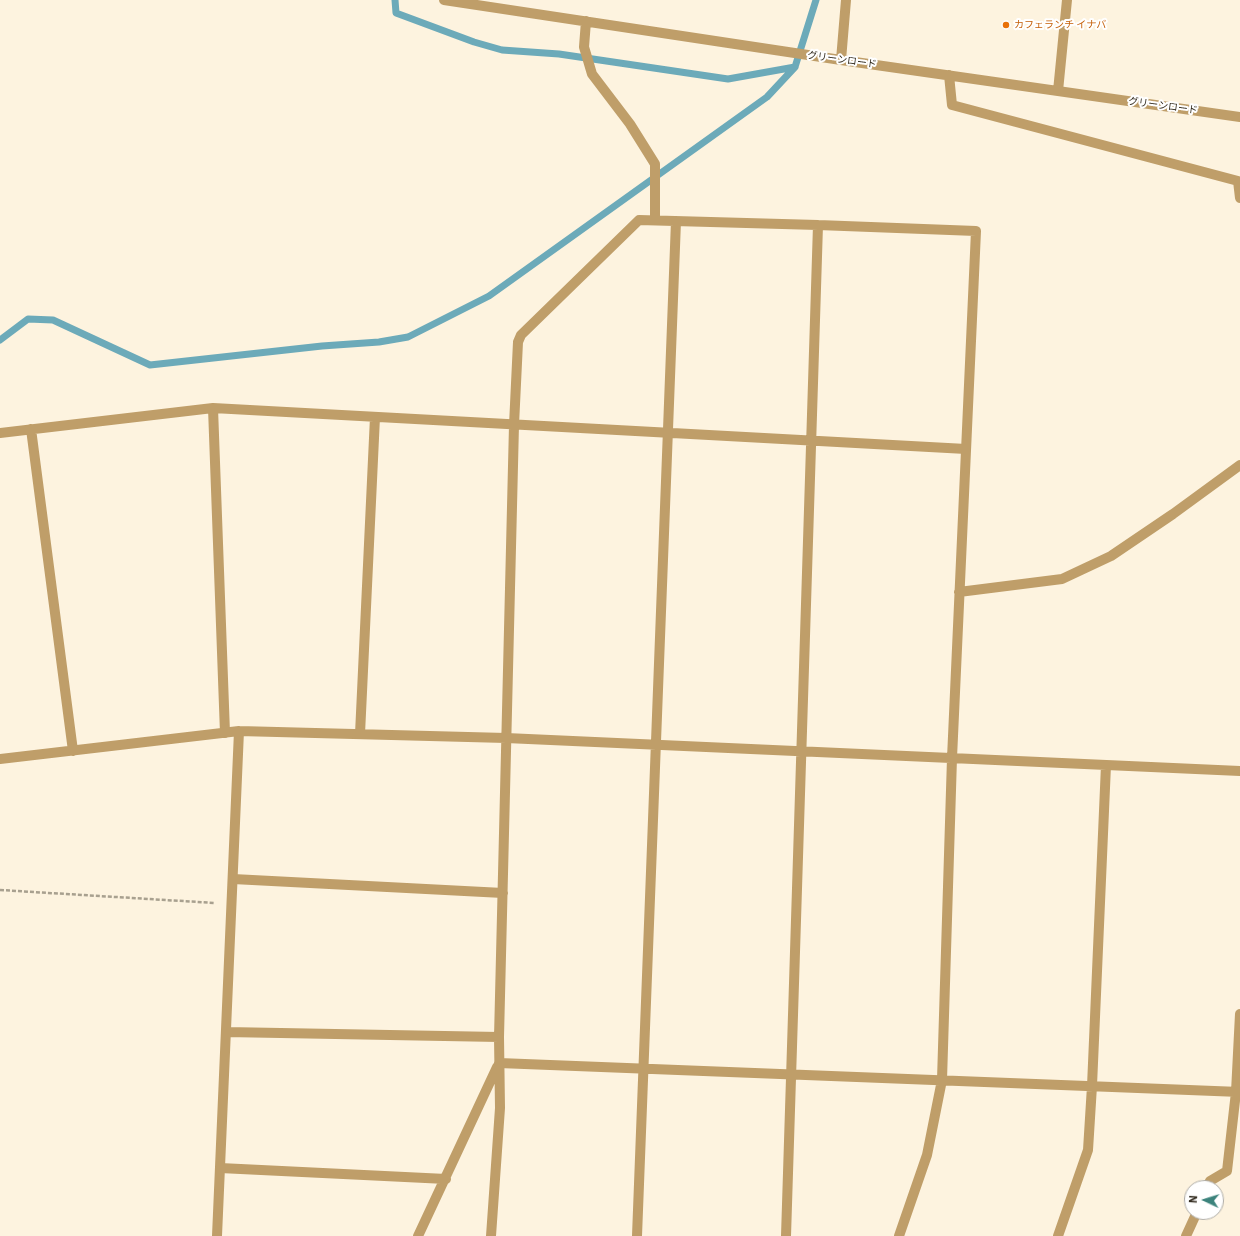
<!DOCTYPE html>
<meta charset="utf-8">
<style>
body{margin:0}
#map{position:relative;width:1240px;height:1236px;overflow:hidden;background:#fdf3df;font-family:"IBM Plex Sans",sans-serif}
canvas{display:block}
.north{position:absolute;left:1184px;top:1180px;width:40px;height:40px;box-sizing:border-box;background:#fff;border:1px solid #adaba6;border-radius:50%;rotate:274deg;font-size:11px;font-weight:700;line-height:16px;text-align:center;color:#332c20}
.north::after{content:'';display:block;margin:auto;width:14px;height:18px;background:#3c837c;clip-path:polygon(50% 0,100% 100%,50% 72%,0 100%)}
</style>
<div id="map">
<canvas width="1240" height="1236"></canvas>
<div class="north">N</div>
</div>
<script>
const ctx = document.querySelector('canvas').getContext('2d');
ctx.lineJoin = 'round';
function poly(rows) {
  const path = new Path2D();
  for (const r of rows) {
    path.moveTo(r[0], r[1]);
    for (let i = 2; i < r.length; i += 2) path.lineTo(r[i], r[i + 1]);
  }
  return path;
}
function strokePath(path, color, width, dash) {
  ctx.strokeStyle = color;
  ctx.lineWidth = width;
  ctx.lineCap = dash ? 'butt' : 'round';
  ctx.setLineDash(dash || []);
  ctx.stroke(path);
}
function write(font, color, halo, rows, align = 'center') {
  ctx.font = font + ' "IBM Plex Sans","Noto Sans JP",sans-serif';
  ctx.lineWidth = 4;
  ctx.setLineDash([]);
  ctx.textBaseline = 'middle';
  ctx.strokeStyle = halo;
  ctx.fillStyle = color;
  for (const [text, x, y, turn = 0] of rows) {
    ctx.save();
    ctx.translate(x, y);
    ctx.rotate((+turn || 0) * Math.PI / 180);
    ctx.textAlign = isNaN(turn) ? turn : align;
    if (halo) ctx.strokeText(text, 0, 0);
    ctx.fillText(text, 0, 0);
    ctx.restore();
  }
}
strokePath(poly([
 [395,0,396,13,474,42,502,50,559,54,728,79,795,67,816,0],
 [0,340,28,319,53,320,150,365,322,346,379,342,408,337,489,296,767,97,795,67]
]), '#6caab9', 7);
strokePath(poly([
 [0,890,215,903]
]), '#a8a08f', 2.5, [4, 2]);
strokePath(poly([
 [444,0,841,60,1240,117],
 [586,21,584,47,592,74,630,124,655,164,655,220],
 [841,60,846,0],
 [949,75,952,105,1238,181,1240,198],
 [1058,91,1067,0],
 [213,408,225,733],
 [31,429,73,751],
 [0,433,213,408,966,449],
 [959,592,1062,579,1111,556,1173,514,1240,465],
 [360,734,375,417],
 [0,759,239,731,506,738,1240,771],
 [233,879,503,893],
 [226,1032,499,1037],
 [499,1063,1240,1092],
 [220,1168,446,1179],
 [1207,1188,1210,1181,1227,1171,1236,1092,1240,1014],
 [217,1236,239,731],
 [418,1236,497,1067],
 [491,1236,500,1108,499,1037,514,425,518,342,521,335,639,220,818,225,976,231,952,758,942,1080,927,1155,899,1236],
 [637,1236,676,221],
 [786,1236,818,225],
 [1058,1236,1088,1150,1092,1086,1106,765],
 [1186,1236,1197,1212]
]), '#bf9e69', 10);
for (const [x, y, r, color] of [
 [1006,25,4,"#e8710a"]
]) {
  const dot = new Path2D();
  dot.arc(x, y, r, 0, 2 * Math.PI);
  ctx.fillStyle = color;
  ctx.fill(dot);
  strokePath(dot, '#fff', 1.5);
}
write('10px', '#c56008', '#fff', [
 ["カフェランチ イナバ",1014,25]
], 'left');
write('10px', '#332c20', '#fff', [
 ["グリーンロード",842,60,8],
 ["グリーンロード",1163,106,8]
]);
</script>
